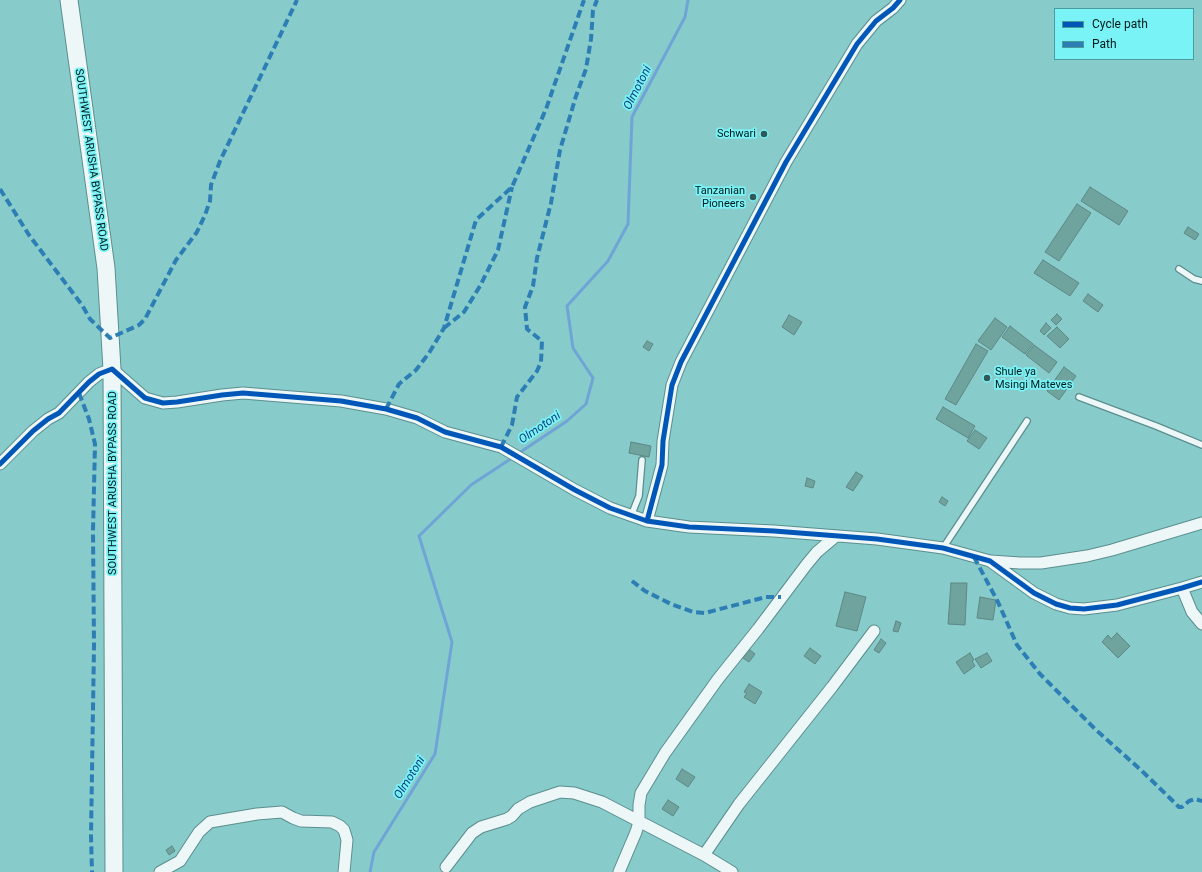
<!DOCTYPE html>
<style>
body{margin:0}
#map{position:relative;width:1202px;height:872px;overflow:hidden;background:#88cbcb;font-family:Roboto,sans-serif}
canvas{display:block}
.legend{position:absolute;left:1054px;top:8px;width:140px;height:52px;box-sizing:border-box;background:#79f3f6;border:1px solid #499c9e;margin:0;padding:5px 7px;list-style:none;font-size:12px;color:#011a1b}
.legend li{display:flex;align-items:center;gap:8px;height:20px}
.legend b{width:20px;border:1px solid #499c9e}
</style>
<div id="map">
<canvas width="1202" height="872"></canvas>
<ul class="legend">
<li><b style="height:5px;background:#0057b8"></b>Cycle path</li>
<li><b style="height:5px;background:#2c7eb4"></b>Path</li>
</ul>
</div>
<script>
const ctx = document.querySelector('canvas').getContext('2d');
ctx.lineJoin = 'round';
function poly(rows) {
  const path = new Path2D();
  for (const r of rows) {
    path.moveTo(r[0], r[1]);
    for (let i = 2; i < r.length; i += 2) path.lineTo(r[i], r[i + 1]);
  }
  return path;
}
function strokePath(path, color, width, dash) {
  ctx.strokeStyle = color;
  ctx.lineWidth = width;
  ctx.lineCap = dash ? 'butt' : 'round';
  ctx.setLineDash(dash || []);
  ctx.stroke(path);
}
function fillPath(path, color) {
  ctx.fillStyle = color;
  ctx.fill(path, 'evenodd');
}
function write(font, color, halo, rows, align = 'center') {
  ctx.font = font + ' Roboto,sans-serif';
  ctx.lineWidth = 3.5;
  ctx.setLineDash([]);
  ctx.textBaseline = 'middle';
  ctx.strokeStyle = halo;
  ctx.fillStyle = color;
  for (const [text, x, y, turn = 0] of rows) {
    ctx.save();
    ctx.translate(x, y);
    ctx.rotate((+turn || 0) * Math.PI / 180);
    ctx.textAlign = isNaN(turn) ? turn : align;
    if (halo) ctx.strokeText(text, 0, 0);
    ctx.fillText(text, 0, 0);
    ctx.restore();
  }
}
strokePath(poly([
 [519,453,567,421,586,404,593,378,573,348,567,306,608,261,628,224,632,117,685,17,688,0],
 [370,872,374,852,435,754,452,642,419,536,471,485,512,458]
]), '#6fa5d6', 3);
const building = poly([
 [1090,187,1128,211,1119,225,1081,201,1090,187],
 [1077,204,1091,213,1059,261,1045,252,1077,204],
 [1188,227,1199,234,1195,240,1184,233,1188,227],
 [1043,260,1079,283,1070,296,1034,273,1043,260],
 [1088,294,1103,305,1098,312,1083,301,1088,294],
 [1057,314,1062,319,1056,325,1051,320,1057,314],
 [789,315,802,322,794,335,782,327,789,315],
 [995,318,1007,327,991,350,978,341,995,318],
 [1046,323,1051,328,1044,335,1040,331,1046,323],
 [1010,326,1033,344,1025,354,1002,337,1010,326],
 [1057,327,1069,339,1060,348,1047,336,1057,327],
 [647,341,653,344,649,351,643,347,647,341],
 [976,344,988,351,956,405,945,399,976,344],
 [1034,345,1057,362,1049,373,1026,355,1034,345],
 [1064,367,1076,376,1059,400,1047,391,1064,367],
 [943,407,975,426,968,438,936,419,943,407],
 [975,430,987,438,979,449,967,441,975,430],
 [631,442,651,446,649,457,629,453,631,442],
 [856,472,863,476,853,491,846,487,856,472],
 [807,478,815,481,813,488,805,486,807,478],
 [942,497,948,501,945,506,939,502,942,497],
 [951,583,967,583,965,625,948,624,951,583],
 [845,592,866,597,857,631,836,626,845,592],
 [980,597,996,600,993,620,977,618,980,597],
 [896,621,901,623,898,632,893,631,896,621],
 [1117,633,1130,646,1118,658,1102,642,1108,635,1111,639,1117,633],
 [881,639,886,643,879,653,874,650,881,639],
 [810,648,821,656,815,664,804,656,810,648],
 [749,649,755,654,749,662,743,658,749,649],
 [970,653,974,660,972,661,975,666,964,674,956,662,970,653],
 [987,653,992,661,981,668,975,659,987,653],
 [749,684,762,692,755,704,744,697,747,693,744,692,749,684],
 [682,769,695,777,688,787,676,779,682,769],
 [668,800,679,807,673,816,662,809,668,800],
 [172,846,175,851,169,855,166,850,172,846]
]);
fillPath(building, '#6ea39e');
strokePath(building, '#5e8785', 1);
const service = poly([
 [1179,269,1194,279,1202,281],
 [1079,397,1156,426,1202,445],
 [631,516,639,496,642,460],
 [943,548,1027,421]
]);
const minor = poly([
 [0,464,33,431,48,419,59,413,89,382,99,374,112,369,145,398,163,403,177,402,222,395,243,393,341,401,386,409,417,418,445,432,501,447,575,490,610,508,647,521,689,527,774,531,877,539,943,548,990,561,1034,593,1056,604,1070,608,1084,609,1117,605,1182,588,1202,582],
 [647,521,662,465,663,441,672,385,681,362,786,162,857,44,876,21,893,8,900,0],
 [991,561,1020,563,1041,563,1087,556,1112,550,1202,523],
 [1182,588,1192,612,1202,624],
 [704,855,739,804,832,687,874,631],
 [446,867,472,833,481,827,507,819,512,816,518,809,530,802,560,792,574,793,602,802,704,855,732,872],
 [160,872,180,861,199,832,210,822,257,814,282,812,293,818,301,821,332,822,340,826,344,830,347,840,344,872],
 [619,872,636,832,639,822,639,805,641,793,665,753,718,679,758,629,807,564,817,552,836,536]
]);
const primary = poly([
 [69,0,106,268,112,369,114,872]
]);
strokePath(service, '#5b8e8e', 8);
strokePath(minor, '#5b8e8e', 13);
strokePath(primary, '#5b8e8e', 19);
strokePath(service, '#edf7f7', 5.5);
strokePath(minor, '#edf7f7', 11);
strokePath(primary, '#edf7f7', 17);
strokePath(poly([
 [0,189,29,235,82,305,90,319,110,338,139,325,145,319,176,260,197,232,205,215,210,201,211,185,220,161,297,0],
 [444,328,464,312,480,286,498,250,512,187],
 [79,393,89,419,95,444,93,531,94,646,91,836,92,872],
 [386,409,399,384,416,370,429,353,444,328,476,220,512,187,546,109,584,0],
 [501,447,512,425,517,397,537,371,541,362,542,341,527,329,525,307,533,286,537,258,551,203,560,150,576,96,586,69,591,39,593,10,597,0],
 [974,557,998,602,1017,645,1040,674,1095,729,1142,771,1179,807,1182,807,1189,801,1195,799,1202,801],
 [632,581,645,591,671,604,693,612,705,613,766,597,781,597]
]), '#2c7eb4', 4, [8, 4]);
strokePath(poly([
 [0,464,33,431,48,419,59,413,89,382,99,374,112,369,145,398,163,403,177,402,222,395,243,393,341,401,386,409,417,418,445,432,501,447,575,490,610,508,647,521,689,527,774,531,877,539,943,548,990,561,1034,593,1056,604,1070,608,1084,609,1117,605,1182,588,1202,582],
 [647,521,662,465,663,441,672,385,681,362,786,162,857,44,876,21,893,8,900,0]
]), '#0057b8', 5);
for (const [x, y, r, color] of [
 [764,134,4,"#305859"],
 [753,197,4,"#305859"],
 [987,378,4,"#305859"]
]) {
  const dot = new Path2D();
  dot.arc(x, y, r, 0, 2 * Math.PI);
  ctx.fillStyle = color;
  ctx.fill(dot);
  strokePath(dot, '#79f3f6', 1.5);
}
write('11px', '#011a1b', '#79f3f6', [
 ["Schwari",756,134],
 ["Tanzanian",745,191],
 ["Pioneers",745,204],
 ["Shule ya",995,372,"left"],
 ["Msingi Mateves",995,385,"left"]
], 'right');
write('11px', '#011a1b', '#79f3f6', [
 ["SOUTHWEST ARUSHA BYPASS ROAD",91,160,82],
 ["SOUTHWEST ARUSHA BYPASS ROAD",113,483,-90]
]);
write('italic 12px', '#114180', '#79f3f6', [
 ["Olmotoni",638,88,-63],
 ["Olmotoni",540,428,-34],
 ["Olmotoni",410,778,-58]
]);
</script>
